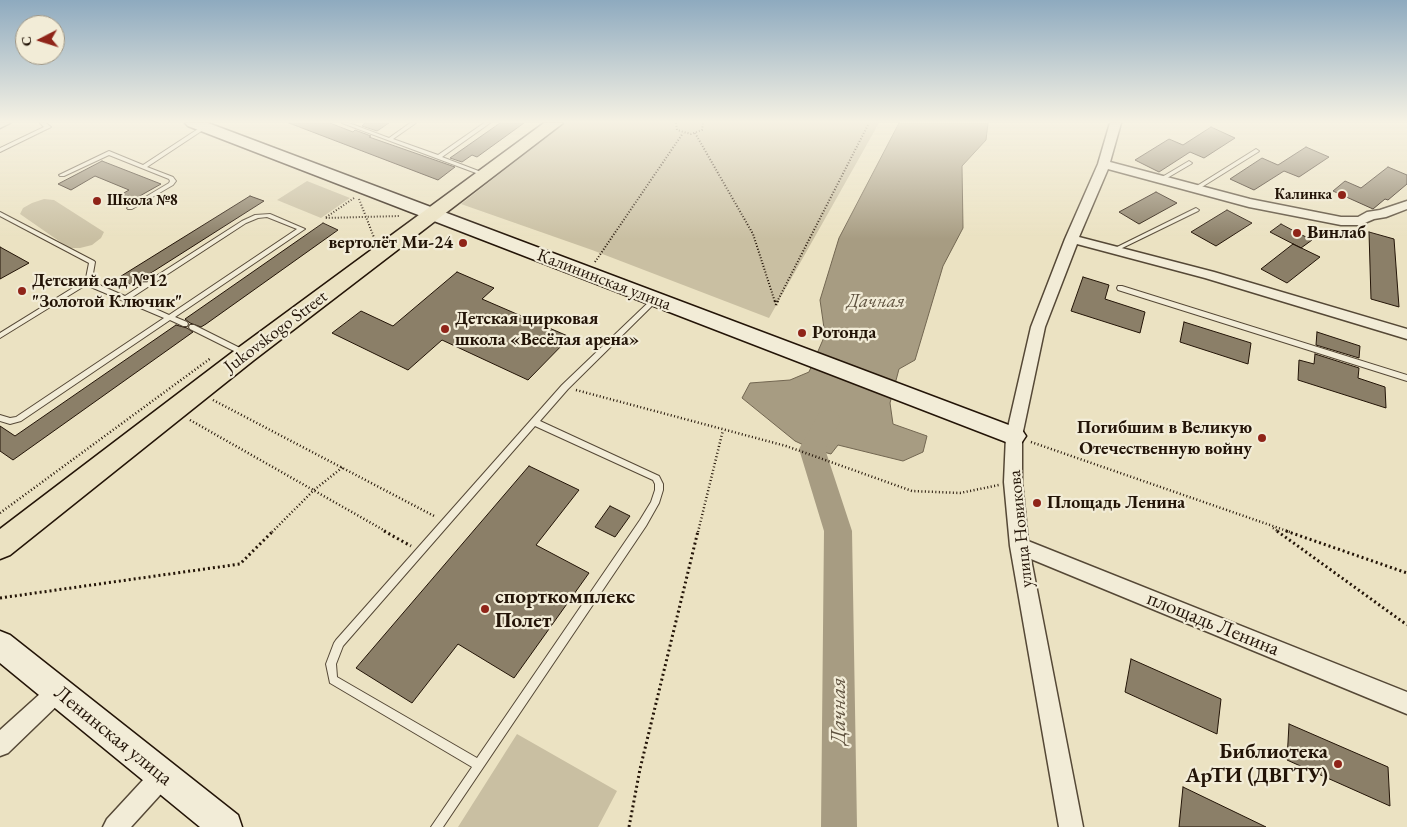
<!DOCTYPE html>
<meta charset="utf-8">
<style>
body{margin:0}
#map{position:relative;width:1407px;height:827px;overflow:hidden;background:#ebe2c2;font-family:"EB Garamond",serif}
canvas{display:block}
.north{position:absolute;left:15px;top:15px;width:50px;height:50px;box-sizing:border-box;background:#f2ecd7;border:1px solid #9f9684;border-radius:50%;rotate:265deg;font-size:14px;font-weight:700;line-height:20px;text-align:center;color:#231407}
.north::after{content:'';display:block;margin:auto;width:18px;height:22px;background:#8f2418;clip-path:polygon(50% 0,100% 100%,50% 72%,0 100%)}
</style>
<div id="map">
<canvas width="1407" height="827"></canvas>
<div class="north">С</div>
</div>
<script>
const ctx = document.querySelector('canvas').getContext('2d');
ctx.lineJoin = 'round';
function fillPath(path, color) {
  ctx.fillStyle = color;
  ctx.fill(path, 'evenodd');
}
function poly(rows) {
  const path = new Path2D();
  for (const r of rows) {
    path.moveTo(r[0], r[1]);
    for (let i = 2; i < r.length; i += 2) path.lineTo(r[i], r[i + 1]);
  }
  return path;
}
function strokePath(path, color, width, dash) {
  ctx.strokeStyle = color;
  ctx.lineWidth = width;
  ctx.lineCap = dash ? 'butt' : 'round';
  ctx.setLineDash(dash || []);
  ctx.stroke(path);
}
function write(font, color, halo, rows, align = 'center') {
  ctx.font = font + ' "EB Garamond",serif';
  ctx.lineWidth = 4.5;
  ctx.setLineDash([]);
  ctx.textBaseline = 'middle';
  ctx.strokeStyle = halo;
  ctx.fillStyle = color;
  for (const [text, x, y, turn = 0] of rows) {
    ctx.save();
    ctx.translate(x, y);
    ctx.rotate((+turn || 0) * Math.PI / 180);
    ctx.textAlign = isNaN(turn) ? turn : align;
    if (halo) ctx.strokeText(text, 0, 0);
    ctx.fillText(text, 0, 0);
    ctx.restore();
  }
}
fillPath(poly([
 [565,123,879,123,769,318,592,250,461,204],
 [307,181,350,198,321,218,277,200],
 [44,199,54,200,104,232,101,238,92,245,80,248,69,248,20,214,23,208,32,203],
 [517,734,617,791,598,827,458,827]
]), '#c9bfa2');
const water = poly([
 [899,123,988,123,986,140,962,166,963,228,943,266,915,360,899,369,890,403,893,424,927,436,923,452,903,461,838,445,831,454,812,449,795,441,742,398,750,383,790,380,809,372,825,335,820,300,839,238,899,123]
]);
fillPath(water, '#a79c82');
strokePath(water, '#726651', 1);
fillPath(poly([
 [828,410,837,413,841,420,825,449,852,531,857,827,821,827,824,531,799,449,819,413,828,410]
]), '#a79c82');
const building = poly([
 [289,123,330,123,353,132,355,130,371,136,369,137,455,167,438,180,289,123],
 [365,123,389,123,377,131,362,126,365,123],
 [500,123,524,123,477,157,472,155,462,162,450,158,500,123],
 [1211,127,1235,138,1204,158,1190,152,1159,172,1135,160,1169,139,1183,145,1211,127],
 [1306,147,1329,157,1299,177,1284,171,1254,190,1230,179,1262,158,1278,165,1306,147],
 [102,161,161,184,122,206,110,201,129,190,95,176,71,190,58,184,102,161],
 [1388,167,1407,175,1407,184,1388,200,1385,199,1373,209,1333,191,1345,181,1361,188,1388,167],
 [1156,192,1177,203,1139,224,1119,212,1156,192],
 [250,196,264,201,132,285,118,278,250,196],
 [1227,210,1252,223,1216,246,1191,232,1227,210],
 [323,223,338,230,206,324,201,327,190,323,185,319,323,223],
 [1281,224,1294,231,1312,240,1301,248,1270,232,1281,224],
 [1369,232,1394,239,1399,307,1371,299,1369,232],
 [1293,244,1320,257,1287,283,1261,269,1293,244],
 [0,247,29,263,0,279,0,247],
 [457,272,494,288,482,299,570,337,528,380,442,340,408,370,332,333,361,311,393,326,457,272],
 [1083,277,1109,285,1105,299,1145,312,1140,333,1071,311,1083,277],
 [1184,322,1251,343,1248,364,1180,342,1184,322],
 [176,325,187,328,193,332,13,460,0,451,0,426,15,436,176,325],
 [1317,332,1360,346,1359,358,1316,345,1317,332],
 [1315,354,1359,368,1358,378,1385,387,1386,408,1298,380,1299,360,1314,364,1315,354],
 [529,466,579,490,536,545,589,573,514,678,458,644,412,703,356,668,529,466],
 [610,506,630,516,615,537,595,527,610,506],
 [1131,659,1221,699,1217,734,1125,692,1131,659],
 [1289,724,1388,767,1390,806,1287,760,1289,724],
 [1183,787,1266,827,1179,827,1183,787]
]);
fillPath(building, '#8b7f68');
strokePath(building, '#231407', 1);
const lane = poly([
 [40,123,46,123,51,127,0,152,0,148,44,127,40,123],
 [342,123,349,123,389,138,410,123,416,123,393,139,438,155,484,123,490,123,442,157,489,175,488,176,484,176,342,123],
 [204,125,207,127,206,128,147,167,173,177,176,181,173,185,132,209,128,209,127,208,169,183,170,181,169,179,109,155,64,176,60,176,59,175,109,151,143,165,204,125],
 [1256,149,1259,151,1258,152,1197,190,1195,191,1192,189,1256,149],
 [1189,161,1192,163,1191,164,1162,181,1158,181,1157,180,1189,161],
 [1196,208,1199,210,1198,211,1116,251,1112,251,1111,250,1196,208],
 [0,212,94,261,95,262,92,279,90,281,125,296,242,221,255,215,270,214,305,229,175,317,187,322,188,324,187,326,183,326,170,320,21,421,10,424,0,421,0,415,10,418,16,417,164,318,86,285,0,338,0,333,84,281,86,278,89,263,0,216,0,212],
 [267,217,297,229,169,315,131,298,246,223,258,218,267,217],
 [1118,286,1122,286,1407,375,1407,381,1118,290,1117,288,1118,286],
 [653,298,655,298,658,300,568,389,540,421,659,476,663,484,663,490,659,503,646,526,443,827,431,827,472,767,330,683,326,664,334,643,336,640,562,385,653,298],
 [535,426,653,480,655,484,655,490,651,502,640,520,477,758,337,677,336,664,343,646,535,426],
 [190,325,194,325,246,351,248,353,244,356,190,329,189,327,190,325]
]);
const street = poly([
 [0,123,10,123,0,128,0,123],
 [1110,123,1121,123,1110,162,1250,199,1341,217,1358,217,1367,212,1380,210,1407,201,1407,209,1386,217,1374,219,1360,225,1341,225,1249,207,1108,169,1079,237,1214,272,1407,329,1407,339,1205,278,1077,244,1045,327,1022,436,1022,482,1028,541,1407,692,1407,714,1031,559,1083,827,1059,827,1010,546,1004,482,1006,436,1031,327,1065,239,1098,164,1110,123],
 [58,680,65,684,69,691,65,698,8,753,0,756,0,730,51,684,58,680],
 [163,764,171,767,174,775,171,783,131,827,103,827,107,819,155,767,163,764]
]);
const secondary = poly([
 [185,123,208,123,1022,430,1026,436,1022,442,1014,445,1006,442,188,126,185,123],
 [0,631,10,635,238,815,242,827,200,827,0,663,0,631]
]);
const primary = poly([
 [544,123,563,123,254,360,10,555,0,559,0,529,238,348,544,123]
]);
strokePath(lane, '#554836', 2);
strokePath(street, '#554836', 3);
strokePath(secondary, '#231407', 3);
strokePath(primary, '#231407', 3);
strokePath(poly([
 [676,123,677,130,691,134,702,130,703,123],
 [695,133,753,234,775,302],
 [354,198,325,218,400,216],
 [359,199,375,240],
 [595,262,683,133],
 [777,302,869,123]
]), '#231407', 2, [1, 2]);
strokePath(poly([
 [775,301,776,305],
 [776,305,778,301],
 [576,390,786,446,912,491,960,493,999,485],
 [213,400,436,517],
 [190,420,387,532],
 [1031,442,1290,532],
 [0,513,211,358],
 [1273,528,1279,532],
 [272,532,314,490,343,467],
 [698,532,723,430]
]), '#231407', 2.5, [1, 2.5]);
strokePath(poly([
 [384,531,411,546],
 [1277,531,1407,625],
 [1286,531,1407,573],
 [0,598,240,564,273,531],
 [629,827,640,769,698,531]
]), '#231407', 3, [2, 3]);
fillPath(lane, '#f2ecd7');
fillPath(street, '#f2ecd7');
fillPath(secondary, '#f2ecd7');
fillPath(primary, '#ebe2c2');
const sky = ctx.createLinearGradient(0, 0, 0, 239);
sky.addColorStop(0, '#8eaabf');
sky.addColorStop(0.51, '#f6f2e4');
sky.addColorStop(1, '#f6f2e400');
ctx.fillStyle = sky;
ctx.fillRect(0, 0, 1407, 239);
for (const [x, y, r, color] of [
 [1342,195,5,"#8f2418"],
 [97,201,5,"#8f2418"],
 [1297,233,5,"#8f2418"],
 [463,243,5,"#8f2418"],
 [22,291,5,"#8f2418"],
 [445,329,5,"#8f2418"],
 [802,333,5,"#8f2418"],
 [1262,438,5,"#8f2418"],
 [1037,503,5,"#8f2418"],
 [485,609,5,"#8f2418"],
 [1338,764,5,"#8f2418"]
]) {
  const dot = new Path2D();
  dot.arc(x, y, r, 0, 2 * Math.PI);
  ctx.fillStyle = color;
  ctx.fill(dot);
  strokePath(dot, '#f2ecd7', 2);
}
write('bold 15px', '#231407', '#f2ecd7', [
 ["Калинка",1332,195],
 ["Школа №8",107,201,"left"]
], 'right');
write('bold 18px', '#231407', '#f2ecd7', [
 ["Винлаб",1307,233],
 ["вертолёт Ми-24",453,243,"right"],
 ["Детский сад №12",32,281],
 ["\"Золотой Ключик\"",32,302],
 ["Детская цирковая",455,319],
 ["школа «Весёлая арена»",455,340],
 ["Ротонда",812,333],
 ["Погибшим в Великую",1252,428,"right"],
 ["Отечественную войну",1252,449,"right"],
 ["Площадь Ленина",1047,503]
], 'left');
write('18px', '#231407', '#f2ecd7', [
 ["Калининская улица",604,280,21],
 ["Jukovskogo Street",276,332,-37],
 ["улица Новикова",1021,529,-96]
]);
write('italic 19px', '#5e513e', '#f2ecd7', [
 ["Дачная",876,302]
]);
write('bold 21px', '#231407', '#f2ecd7', [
 ["спорткомплекс",495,597],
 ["Полет",495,621],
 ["Библиотека",1328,752,"right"],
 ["АрТИ (ДВГТУ)",1328,776,"right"]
], 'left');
write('21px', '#231407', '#f2ecd7', [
 ["площадь Ленина",1213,624,22],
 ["Ленинская улица",113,736,39]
]);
write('italic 22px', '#5e513e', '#f2ecd7', [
 ["Дачная",839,711,-90]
]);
</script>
